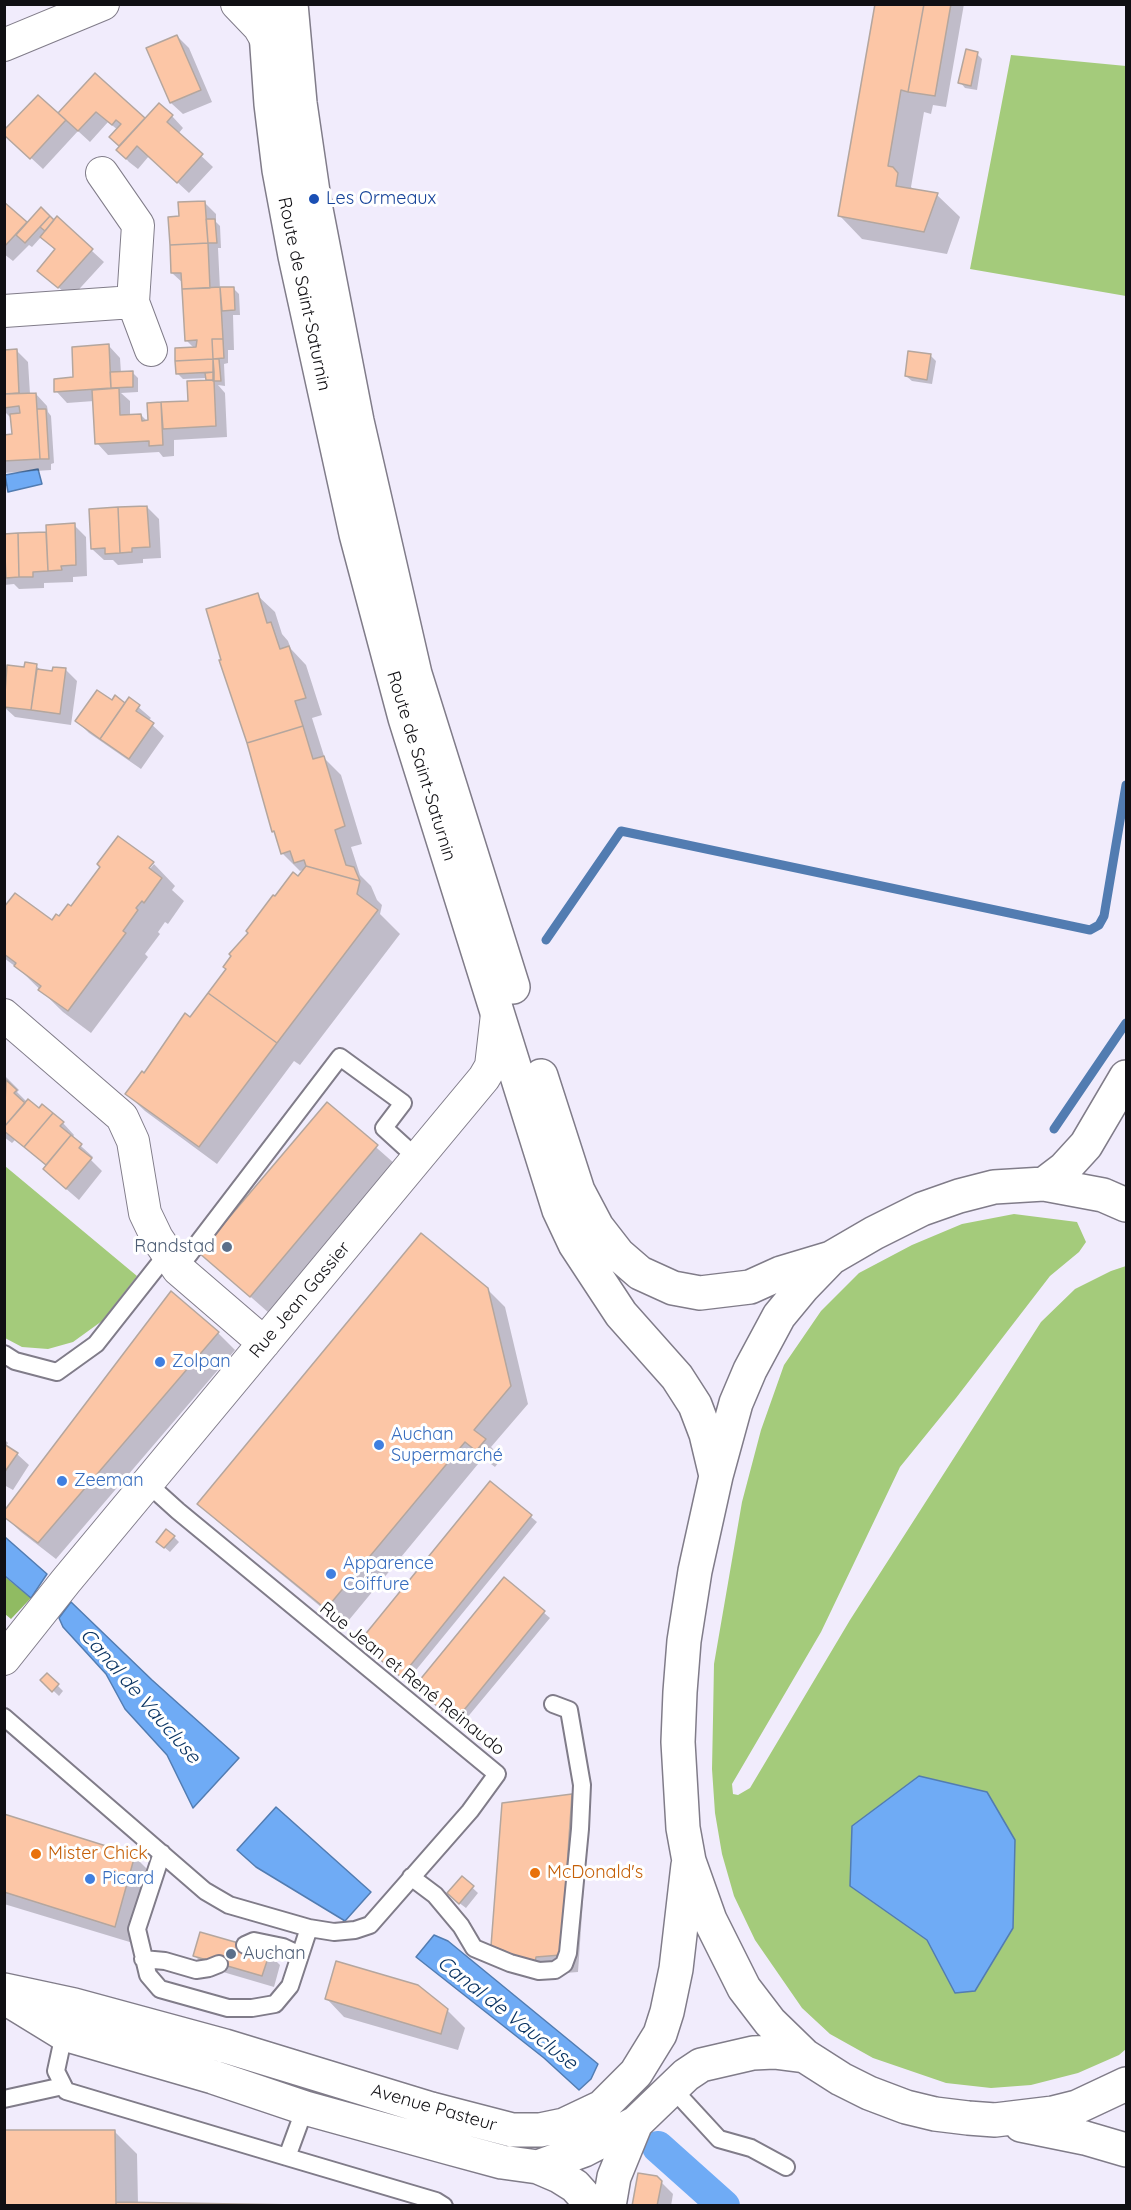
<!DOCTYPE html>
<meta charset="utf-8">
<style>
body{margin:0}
#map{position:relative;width:1131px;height:2210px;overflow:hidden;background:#f1ecfc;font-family:Quicksand,sans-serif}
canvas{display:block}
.frame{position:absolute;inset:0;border:6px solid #100f13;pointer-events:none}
</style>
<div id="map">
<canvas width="1131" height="2210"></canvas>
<div class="frame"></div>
</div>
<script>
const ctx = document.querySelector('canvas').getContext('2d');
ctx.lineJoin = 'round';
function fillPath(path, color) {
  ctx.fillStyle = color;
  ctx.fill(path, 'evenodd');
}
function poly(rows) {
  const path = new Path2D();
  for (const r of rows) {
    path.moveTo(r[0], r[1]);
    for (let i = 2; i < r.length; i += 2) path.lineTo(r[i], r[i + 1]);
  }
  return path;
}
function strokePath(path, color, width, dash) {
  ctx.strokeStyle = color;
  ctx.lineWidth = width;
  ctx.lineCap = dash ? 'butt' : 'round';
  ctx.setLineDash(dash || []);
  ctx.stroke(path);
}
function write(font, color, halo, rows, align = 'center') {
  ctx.font = font + ' Quicksand,sans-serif';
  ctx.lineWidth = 6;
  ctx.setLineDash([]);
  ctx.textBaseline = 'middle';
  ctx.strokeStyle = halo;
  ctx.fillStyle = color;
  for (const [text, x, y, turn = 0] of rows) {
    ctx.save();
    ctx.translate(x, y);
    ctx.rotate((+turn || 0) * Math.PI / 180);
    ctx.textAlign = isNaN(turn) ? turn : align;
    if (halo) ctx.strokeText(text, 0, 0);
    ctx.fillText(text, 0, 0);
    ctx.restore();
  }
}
fillPath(poly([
 [1011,55,1126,66,1126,296,970,269],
 [5,1166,137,1276,102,1321,73,1342,48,1349,22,1347,5,1338],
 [1014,1214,1077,1222,1086,1242,1079,1252,1050,1276,956,1398,900,1467,821,1632,732,1784,733,1794,738,1795,750,1788,850,1620,1041,1322,1075,1289,1111,1271,1126,1266,1126,2049,1119,2055,1078,2073,1031,2085,991,2088,946,2083,873,2058,830,2034,802,2008,755,1940,734,1896,722,1854,715,1813,712,1769,713,1719,714,1664,742,1502,761,1430,784,1365,821,1311,859,1273,912,1245,962,1224]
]), '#a4cb7b');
fillPath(poly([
 [4,1576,31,1598,11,1619,5,1614]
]), '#90bb62');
const water = poly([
 [38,469,42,484,8,492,5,475,38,469],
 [5,1537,47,1574,31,1598,5,1576,5,1537],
 [71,1602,152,1680,239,1758,193,1808,167,1755,125,1709,106,1674,63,1627,59,1618,71,1602],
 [919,1776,987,1792,1015,1840,1013,1928,975,1991,955,1993,927,1940,850,1886,852,1826,919,1776],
 [276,1807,371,1892,345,1921,256,1867,237,1850,276,1807],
 [434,1935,448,1941,598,2064,591,2079,579,2090,544,2058,416,1957,434,1935]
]);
fillPath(water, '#6fabf5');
strokePath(water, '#527cb1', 1.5);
fillPath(poly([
 [877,4,964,4,946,107,933,105,931,114,924,112,911,187,914,191,937,195,960,217,947,254,862,239,840,216],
 [177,36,189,48,212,102,183,114,171,103,148,49],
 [977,54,982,59,977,90,965,88,960,82],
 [95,75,145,120,172,116,183,128,178,134,213,167,189,193,149,156,138,169,129,162,118,150,121,147,111,137,118,130,108,122,90,142,78,131,43,169,16,144,58,116],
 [204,202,216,214,216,222,220,226,221,248,218,248,220,289,233,288,239,294,240,315,233,315,234,350,228,350,228,363,224,364,225,386,218,385,225,393,227,437,174,440,174,456,163,457,159,452,108,455,97,443,94,401,67,403,56,391,75,379,109,346,120,358,121,373,132,372,138,378,138,392,121,393,130,401,130,416,141,415,148,422,150,422,149,404,190,402,209,381,207,378,183,379,177,373,195,349,186,340,184,284,172,273,180,218],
 [4,204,27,224,41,209,54,222,57,219,104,262,71,298,39,271,56,251,41,237,32,247,29,245,13,261,4,254],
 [4,351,17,351,28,362,30,394,36,394,47,406,48,412,51,416,54,463,51,464,51,470,4,473,4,436,13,435,12,419,4,411],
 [930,355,936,361,932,384,912,381,906,376],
 [147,507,159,519,161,558,143,559,143,563,118,565,113,560,104,560,92,549],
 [74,525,86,537,87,576,73,577,73,582,44,583,44,588,19,589,14,584,4,585,4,535,48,533],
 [257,595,275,612,282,634,288,641,291,649,306,665,322,715,312,718,325,759,341,775,362,844,351,847,360,875,371,886,377,900,382,905,380,914,400,934,300,1065,294,1061,217,1164,145,1111,127,1094,190,1019,305,869,300,871,282,853,277,835,273,831],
 [36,666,42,671,54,673,66,670,77,681,71,725,15,717,4,707,8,667,26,669],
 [129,699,151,718,148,721,164,736,141,769,89,733,77,721,112,702,125,705],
 [118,838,153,863,175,886,172,890,184,901,168,924,165,922,158,932,160,934,145,954,148,957,91,1033,63,1012,20,970,4,958,4,909,15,895,53,922,57,916,59,918,68,906,71,908,102,867,99,864],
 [150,864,154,864,145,875,143,873],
 [4,1075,19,1090,17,1092,27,1102,63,1123,74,1135,72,1138,93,1157,91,1160,102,1171,79,1200,57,1181,47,1166,15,1140,12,1143,4,1137],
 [327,1104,395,1164,269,1313,201,1253],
 [487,1289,505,1307,528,1404,491,1447,502,1458,495,1467,483,1458,344,1626,217,1521,199,1504],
 [218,1333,235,1350,56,1559,21,1532,4,1516],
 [4,1439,8,1443,6,1446,17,1454,29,1465,13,1490,4,1485],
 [491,1483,537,1522,407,1681,366,1647],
 [174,1537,179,1542,170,1552,158,1542],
 [504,1579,550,1618,461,1725,421,1692],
 [47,1675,63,1691,59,1696,42,1680],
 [572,1796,589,1813,578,1972,553,1974,552,1979,524,1972,511,1964,493,1946],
 [4,1816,134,1856,152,1874,133,1943,4,1904],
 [462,1878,478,1893,466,1908,454,1899],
 [269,1954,280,1965,274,1987,206,1967,194,1955],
 [327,1999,447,2010,465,2028,458,2050,344,2017],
 [114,2131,137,2154,138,2204,254,2206,4,2206],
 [657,2178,673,2194,671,2206,634,2206]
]), '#0003');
strokePath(poly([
 [546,940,621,831,1090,930,1099,925,1104,916,1126,785],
 [1054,1129,1126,1023]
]), '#527cb1', 9);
strokePath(poly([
 [658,2147,724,2206]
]), '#6fabf5', 32);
const building = poly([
 [875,4,924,4,908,92,901,90,888,166,893,167,898,173,896,186,938,193,924,232,838,216,875,4],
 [924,4,951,4,935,96,908,92,924,4],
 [177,35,201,90,170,103,146,48,177,35],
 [966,49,978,52,971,86,958,83,966,49],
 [95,73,145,118,119,146,109,137,121,124,116,120,112,125,96,112,78,131,58,113,95,73],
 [38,95,66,120,30,159,4,135,4,130,38,95],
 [159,103,173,115,167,122,203,154,177,183,137,146,126,159,116,150,159,103],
 [205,201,208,243,170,245,168,217,179,216,178,202,205,201],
 [4,202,27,222,4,247,4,202],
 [41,207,50,216,25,243,16,235,41,207],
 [50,216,54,220,45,231,40,227,50,216],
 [57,216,93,249,58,288,37,271,55,249,40,237,57,216],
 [206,219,215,219,217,243,208,243,206,219],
 [208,243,210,288,182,289,181,273,171,273,170,245,208,243],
 [220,287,234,287,235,310,222,311,220,287],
 [220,287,223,339,212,339,213,359,175,361,175,348,196,347,197,340,185,341,182,289,220,287],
 [212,339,223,339,224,358,213,359,212,339],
 [109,344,111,388,54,392,54,379,73,377,72,347,109,344],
 [17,349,19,393,4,394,4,350,17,349],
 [908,351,931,354,927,380,905,376,908,351],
 [213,359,214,372,176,374,175,361,213,359],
 [213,359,219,359,221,381,213,381,213,359],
 [133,371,133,387,111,388,110,372,133,371],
 [214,372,214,380,206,380,205,373,214,372],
 [214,380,216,426,163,429,161,402,188,401,187,381,214,380],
 [119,388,120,415,141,414,142,421,148,420,147,403,161,402,163,445,149,446,149,441,95,444,92,390,119,388],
 [36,393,40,459,4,461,4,435,12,434,10,414,20,413,19,406,4,408,4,394,36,393],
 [37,409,46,409,49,459,40,459,37,409],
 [147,506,150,547,132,548,132,552,120,553,118,507,147,506],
 [118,507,120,553,105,554,105,548,91,549,89,509,118,507],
 [75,523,76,565,61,566,62,570,48,571,46,525,75,523],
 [46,532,48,571,33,572,33,577,19,577,18,533,46,532],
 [18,533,19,577,6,578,4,534,18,533],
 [258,593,267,623,271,622,280,649,289,646,306,698,295,701,303,726,247,743,219,660,221,660,206,609,258,593],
 [25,662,37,664,31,710,4,707,7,665,24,667,25,662],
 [53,667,66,668,60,714,31,710,37,669,52,671,53,667],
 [97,690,112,700,115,695,125,703,100,739,75,721,97,690],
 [129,697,140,705,136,711,154,723,129,759,100,739,129,697],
 [303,726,313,759,324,756,345,826,335,830,346,865,354,867,360,881,306,866,304,860,294,863,290,851,281,854,274,831,272,832,247,743,303,726],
 [118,836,154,862,149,868,162,878,144,903,142,901,136,908,138,910,123,931,126,933,68,1011,38,990,41,986,14,966,16,963,4,954,4,907,15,893,52,920,56,914,59,916,68,904,71,906,100,867,97,864,118,836],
 [306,866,360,881,357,894,378,910,277,1043,208,993,226,969,223,967,231,956,229,954,248,933,246,931,273,895,275,896,293,872,298,876,306,866],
 [208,993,277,1043,199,1147,125,1094,142,1071,144,1073,185,1013,190,1017,208,993],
 [6,1080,17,1090,14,1093,25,1103,4,1127,6,1080],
 [28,1099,39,1108,42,1104,53,1113,24,1147,4,1131,4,1127,28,1099],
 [327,1102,378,1145,250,1297,199,1253,327,1102],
 [53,1113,64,1122,60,1126,71,1135,46,1165,24,1147,53,1113],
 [71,1135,82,1144,79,1148,92,1158,66,1189,43,1169,71,1135],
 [421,1233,488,1288,511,1386,474,1430,486,1439,476,1451,465,1442,326,1609,197,1504,421,1233],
 [171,1291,219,1332,38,1543,4,1517,4,1511,171,1291],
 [4,1444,18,1453,4,1473,4,1444],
 [490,1481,532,1515,401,1677,359,1642,490,1481],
 [166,1529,175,1536,164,1548,156,1542,166,1529],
 [504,1577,545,1611,455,1721,414,1687,504,1577],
 [47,1673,59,1684,52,1692,40,1680,47,1673],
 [572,1794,561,1955,536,1957,535,1963,505,1955,505,1951,491,1946,502,1803,572,1794],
 [4,1814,135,1855,115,1927,4,1892,4,1814],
 [462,1876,474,1886,459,1904,447,1893,462,1876],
 [200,1932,270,1952,262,1976,193,1956,200,1932],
 [336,1961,418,1985,448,2009,441,2034,325,1999,336,1961],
 [4,2130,115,2130,116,2206,4,2206,4,2130],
 [638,2173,657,2176,662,2181,657,2206,632,2206,638,2173],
 [116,2202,300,2205,300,2206,116,2206,116,2202]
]);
fillPath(building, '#fcc6a6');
strokePath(building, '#b4a69e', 1.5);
const service = poly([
 [178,1269,340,1057,403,1103,384,1128,418,1159],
 [4,1354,15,1361,57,1372,96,1344,167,1254],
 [4,1717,205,1891,229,1905,309,1928,334,1932,355,1930,370,1925,470,1811,497,1774,178,1511,147,1483],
 [162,1853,137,1929,148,1975,160,1989,228,2008,252,2008,275,2004,290,1986,309,1928],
 [411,1877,435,1895,461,1926,474,1948,510,1963,539,1971,555,1970,564,1964,568,1953,580,1829,582,1785,569,1710,553,1704],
 [245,1945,254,1941,283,1947,300,1955],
 [143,1959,165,1961,196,1970,209,1968,219,1964],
 [64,2034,56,2071,66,2091,287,2157,305,2108],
 [672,2088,719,2139,751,2148,786,2167],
 [4,2099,63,2086],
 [287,2157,436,2201,444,2206]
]);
const minor = poly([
 [237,4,259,27,266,39],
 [4,45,103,4],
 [102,173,138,225,133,302,151,350],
 [4,311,133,302],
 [4,1015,122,1117,133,1141,145,1213,157,1238,178,1269,264,1343],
 [4,1659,66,1581,484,1078,491,1066,497,1014]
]);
const secondary = poly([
 [264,4,271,104,279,170,295,256,356,534,405,718,559,1210,575,1244,621,1314,677,1377,695,1405,706,1434,716,1476],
 [291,4,300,103,314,199,357,421,415,674,513,987],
 [541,1076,578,1191,597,1227,618,1254,640,1273,673,1288,700,1293,750,1287,781,1273,831,1258],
 [1044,1184,1065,1168,1086,1145,1126,1077],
 [1126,1205,1103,1195,1044,1184,994,1187,959,1196,922,1209,874,1233,831,1258,803,1287,779,1316,750,1370,736,1403,716,1476,695,1571,684,1641,680,1692,678,1742,683,1828,689,1861,710,1920,744,1988,770,2022,805,2056,841,2079,869,2093,906,2107,935,2114,968,2118,995,2120,1053,2113,1077,2107,1126,2084],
 [4,1990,74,2005,225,2046,431,2109,512,2130,540,2130,564,2125,602,2107,636,2073,660,2034,667,2012,676,1969,688,1865],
 [7,1999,64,2034,213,2077,305,2108,450,2148,502,2162,538,2167,559,2176,575,2186,584,2196,589,2206],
 [1021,2125,1085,2138,1126,2150],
 [538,2167,584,2150,636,2123],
 [609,2206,614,2177,636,2123,686,2075,701,2065,753,2053,774,2052,805,2056]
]);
strokePath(service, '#807c89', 20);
strokePath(minor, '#807c89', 34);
strokePath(secondary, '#807c89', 36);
strokePath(service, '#fff', 16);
strokePath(minor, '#fff', 32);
strokePath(secondary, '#fff', 33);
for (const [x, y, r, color] of [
 [314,199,6,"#1a4fb4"],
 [227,1247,6,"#5c6f8a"],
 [160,1362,6,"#3f7fe0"],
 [379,1445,6,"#3f7fe0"],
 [62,1481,6,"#3f7fe0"],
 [331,1574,6,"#3f7fe0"],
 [36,1854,6,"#e8710a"],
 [535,1873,6,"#e8710a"],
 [90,1879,6,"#3f7fe0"],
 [231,1954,6,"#5c6f8a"]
]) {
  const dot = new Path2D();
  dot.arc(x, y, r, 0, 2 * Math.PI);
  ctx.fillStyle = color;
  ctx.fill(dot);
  strokePath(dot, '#fff', 2);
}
write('18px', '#164399', '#fff', [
 ["Les Ormeaux",326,199]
], 'left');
write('18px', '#100f13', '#fff', [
 ["Route de Saint-Saturnin",304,294,78],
 ["Route de Saint-Saturnin",421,766,73],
 ["Rue Jean Gassier",300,1300,-50],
 ["Rue Jean et René Reinaudo",412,1679,39],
 ["Avenue Pasteur",434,2108,16]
]);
write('18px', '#4e5e75', '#fff', [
 ["Randstad",215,1247],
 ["Auchan",243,1954,"left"]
], 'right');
write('18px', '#366cbe', '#fff', [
 ["Zolpan",172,1362],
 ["Auchan",391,1435],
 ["Supermarché",391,1456],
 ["Zeeman",74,1481],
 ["Apparence",343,1564],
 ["Coiffure",343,1585],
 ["Picard",102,1879]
], 'left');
write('18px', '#c56008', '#fff', [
 ["Mister Chick",48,1854],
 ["McDonald's",547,1873]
], 'left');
write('italic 20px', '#0b3564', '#fff', [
 ["Canal de Vaucluse",140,1696,49],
 ["Canal de Vaucluse",507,2013,38]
]);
</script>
